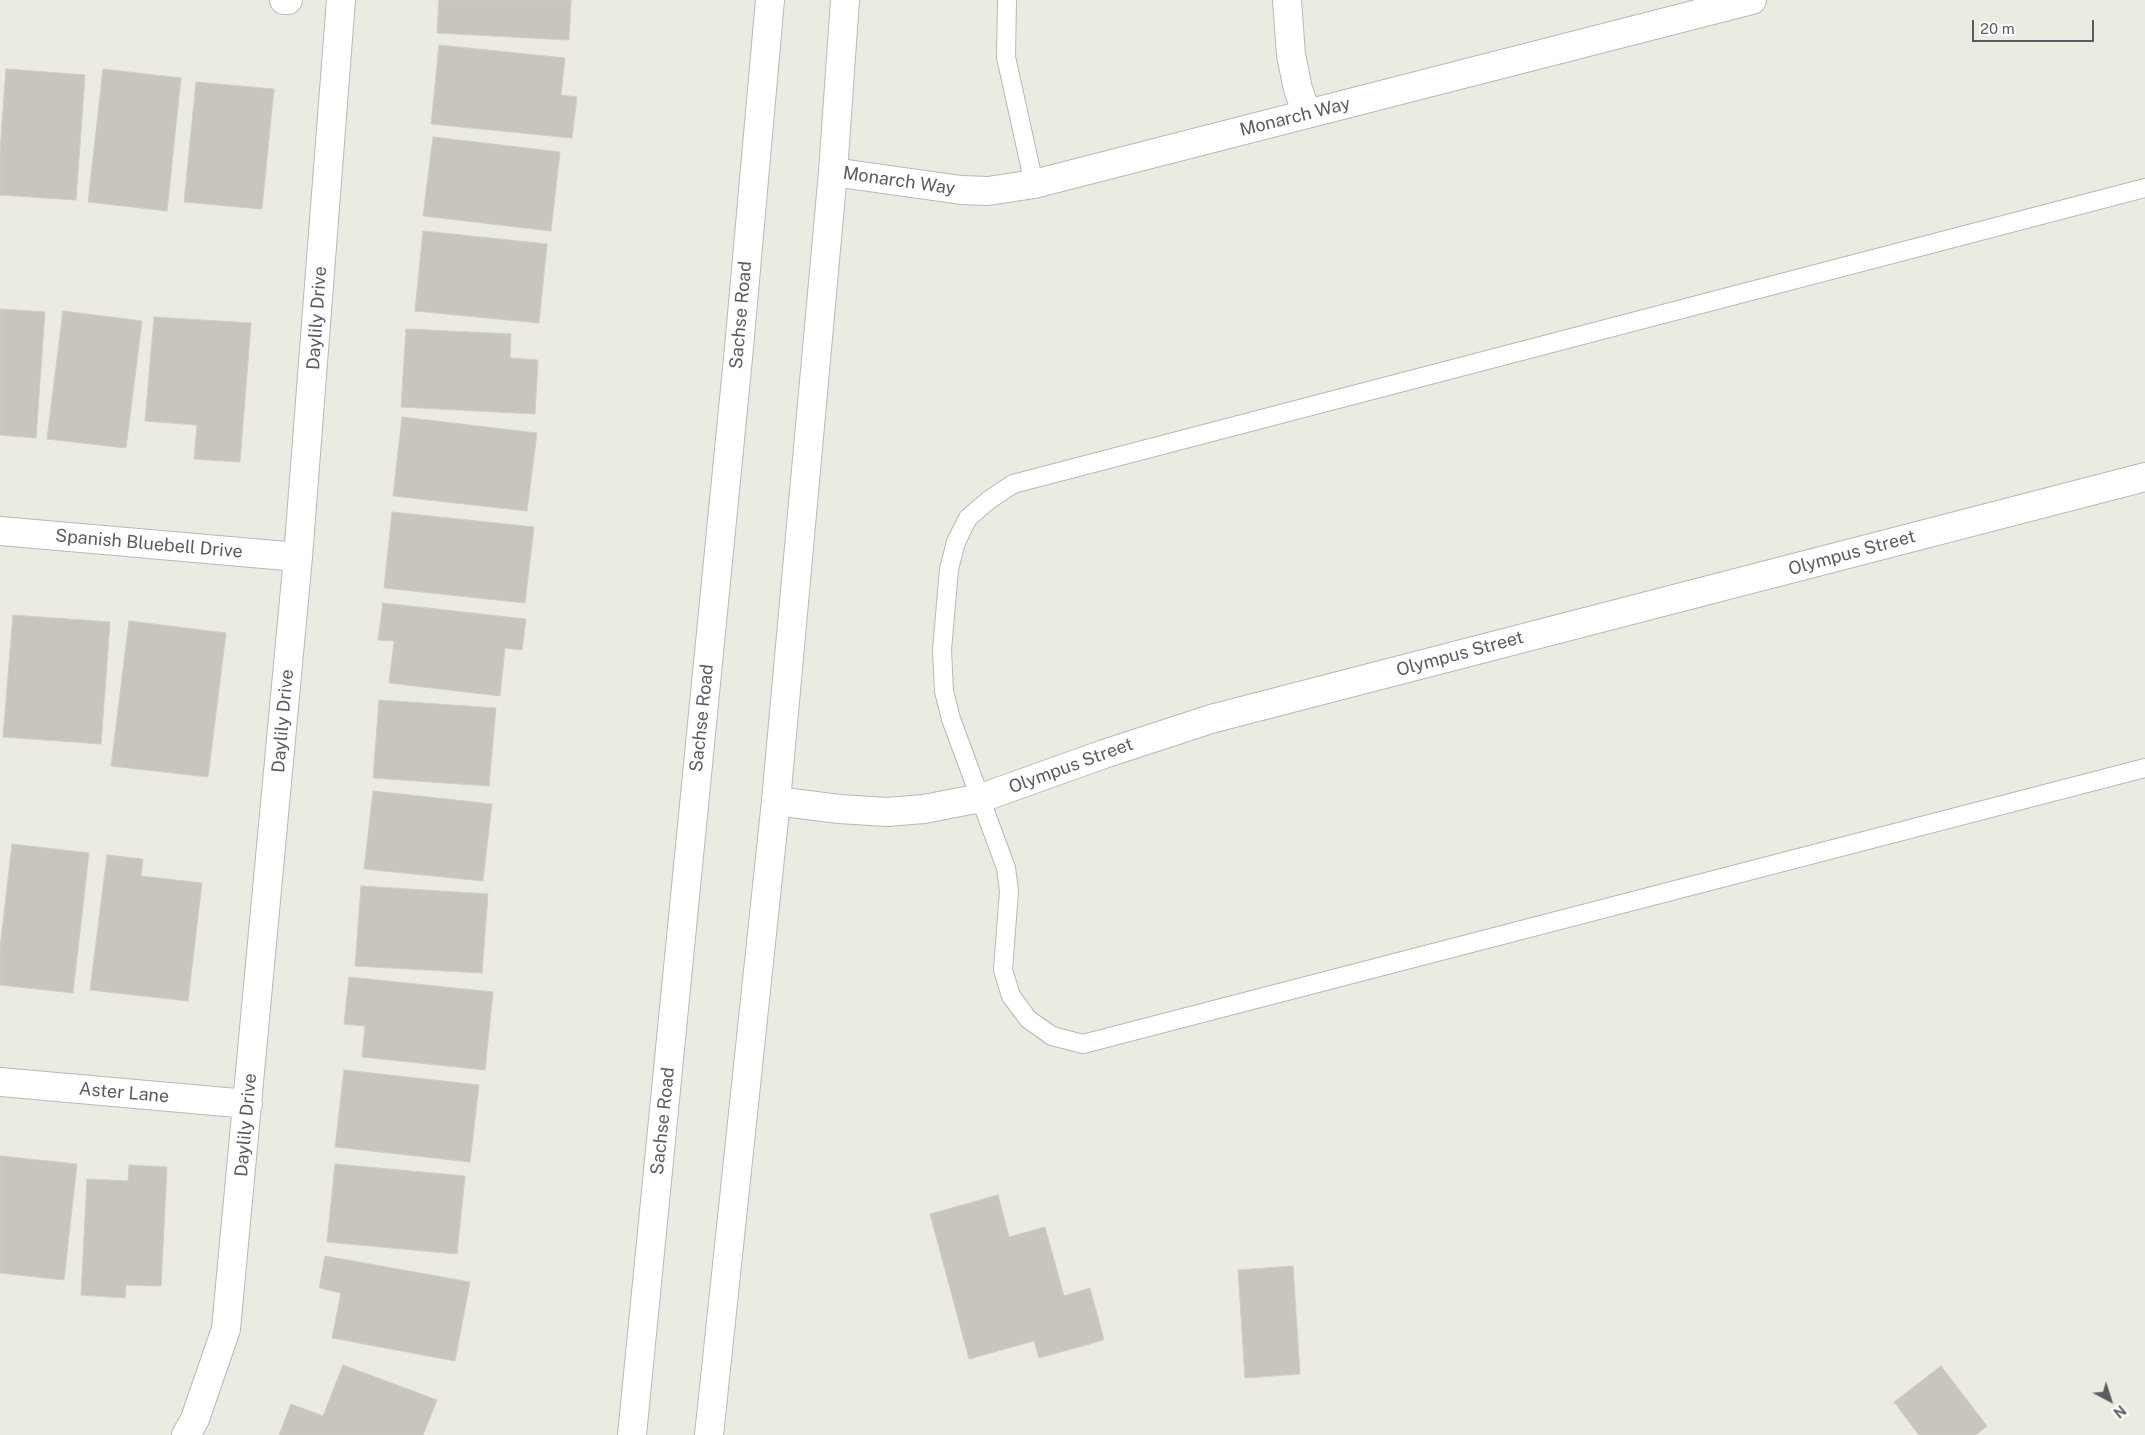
<!DOCTYPE html>
<style>
body{margin:0}
#map{position:relative;width:2145px;height:1435px;overflow:hidden;background:#ecebe1;font-family:"Public Sans",sans-serif}
canvas{display:block}
.north{position:absolute;left:2085px;top:1375px;width:50px;height:50px;-webkit-text-stroke:4px #fff;paint-order:stroke;rotate:140deg;font-size:14px;font-weight:700;line-height:20px;text-align:center;color:#5a5c61}
.north::after{content:'';display:block;margin:auto;width:18px;height:22px;background:#5a5c61;clip-path:polygon(50% 0,100% 100%,50% 72%,0 100%)}
.scale{position:absolute;left:1972px;top:20px;width:122px;height:22px;box-sizing:border-box;border:2px solid #5a5c61;border-top:0;padding-left:6px;font-size:15px;line-height:18px;white-space:nowrap;color:#5a5c61;-webkit-text-stroke:4px #fff;paint-order:stroke}
</style>
<div id="map">
<canvas width="2145" height="1435"></canvas>
<div class="north">N</div>
<div class="scale">20 m</div>
</div>
<script>
const ctx = document.querySelector('canvas').getContext('2d');
ctx.lineJoin = 'round';
function fillPath(path, color) {
  ctx.fillStyle = color;
  ctx.fill(path, 'evenodd');
}
function poly(rows) {
  const path = new Path2D();
  for (const r of rows) {
    path.moveTo(r[0], r[1]);
    for (let i = 2; i < r.length; i += 2) path.lineTo(r[i], r[i + 1]);
  }
  return path;
}
function strokePath(path, color, width, dash) {
  ctx.strokeStyle = color;
  ctx.lineWidth = width;
  ctx.lineCap = dash ? 'butt' : 'round';
  ctx.setLineDash(dash || []);
  ctx.stroke(path);
}
function write(font, color, halo, rows, align = 'center') {
  ctx.font = font + ' "Public Sans",sans-serif';
  ctx.lineWidth = 5;
  ctx.setLineDash([]);
  ctx.textBaseline = 'middle';
  ctx.strokeStyle = halo;
  ctx.fillStyle = color;
  for (const [text, x, y, turn = 0] of rows) {
    ctx.save();
    ctx.translate(x, y);
    ctx.rotate((+turn || 0) * Math.PI / 180);
    ctx.textAlign = isNaN(turn) ? turn : align;
    if (halo) ctx.strokeText(text, 0, 0);
    ctx.fillText(text, 0, 0);
    ctx.restore();
  }
}
const building = poly([
 [439,0,571,0,569,40,437,33,439,0],
 [439,45,565,58,561,95,577,97,572,138,431,124,439,45],
 [6,69,85,75,76,200,0,195,0,151,6,69],
 [103,69,181,78,167,211,88,202,103,69],
 [196,82,274,89,262,209,184,202,196,82],
 [433,137,560,152,551,231,423,216,433,137],
 [423,231,547,244,539,323,415,311,423,231],
 [0,309,45,312,36,438,0,435,0,309],
 [63,311,142,321,126,448,47,439,63,311],
 [154,317,251,323,240,462,194,459,197,425,145,421,154,317],
 [406,329,511,334,510,358,538,360,535,414,401,407,406,329],
 [402,417,537,433,527,511,393,496,402,417],
 [392,512,534,527,525,603,384,588,392,512],
 [383,603,526,619,522,650,505,648,500,696,389,683,394,641,378,640,383,603],
 [13,615,110,622,101,744,3,737,13,615],
 [129,621,226,633,208,777,111,766,129,621],
 [379,700,496,708,489,786,373,778,379,700],
 [373,791,492,804,483,881,364,869,373,791],
 [12,844,89,853,73,993,0,985,0,948,12,844],
 [107,855,143,859,141,876,202,883,188,1001,90,990,107,855],
 [361,886,488,894,482,973,355,966,361,886],
 [349,977,493,992,485,1070,362,1057,365,1026,344,1024,349,977],
 [344,1070,479,1085,470,1162,335,1147,344,1070],
 [0,1156,77,1164,64,1280,0,1273,0,1156],
 [335,1164,465,1176,457,1254,327,1242,335,1164],
 [129,1165,167,1167,161,1286,126,1285,125,1298,81,1295,87,1179,128,1181,129,1165],
 [998,1195,1009,1237,1045,1227,1064,1296,1090,1288,1104,1340,1039,1358,1034,1341,969,1359,930,1214,998,1195],
 [325,1256,470,1282,455,1361,332,1338,341,1293,319,1288,325,1256],
 [1293,1266,1300,1374,1245,1378,1238,1270,1293,1266],
 [343,1365,437,1400,423,1435,279,1435,291,1404,323,1416,343,1365],
 [1941,1366,1987,1426,1976,1435,1919,1435,1894,1402,1941,1366]
]);
fillPath(building, '#c8c5be');
strokePath(building, '#d0cec0', 1);
const service = poly([
 [1007,0,1006,57,1034,184],
 [2145,188,1013,484,989,500,968,518,956,542,949,569,942,650,944,691,951,719,1006,868,1009,891,1003,970,1011,996,1028,1019,1052,1036,1083,1044,2145,768]
]);
const minor = poly([
 [284,0,288,0],
 [1287,0,1291,55,1298,89,1307,114],
 [833,172,961,190,988,191,1034,184,1752,0],
 [0,531,298,557],
 [776,801,839,809,887,812,924,809,981,798,1104,754,1211,719,2145,477],
 [0,1082,248,1104],
 [186,1435,195,1419,226,1329,298,557,341,0]
]);
const secondary = poly([
 [632,1435,739,348,770,0],
 [709,1435,776,801,833,172,845,0]
]);
strokePath(service, '#b7b8bd', 20);
strokePath(minor, '#b7b8bd', 30);
strokePath(secondary, '#b7b9bf', 30);
strokePath(service, '#fff', 18);
strokePath(minor, '#fff', 28);
strokePath(secondary, '#fff', 28);
write('18px', '#5a5c61', '#fff', [
 ["Monarch Way",1295,117,-14],
 ["Monarch Way",899,181,8],
 ["Sachse Road",741,315,-85],
 ["Daylily Drive",317,318,-86],
 ["Spanish Bluebell Drive",149,544,5],
 ["Olympus Street",1852,553,-15],
 ["Olympus Street",1460,654,-15],
 ["Sachse Road",702,718,-84],
 ["Daylily Drive",283,721,-85],
 ["Olympus Street",1071,766,-20],
 ["Aster Lane",124,1093,5],
 ["Sachse Road",663,1121,-84],
 ["Daylily Drive",246,1125,-85]
]);
</script>
